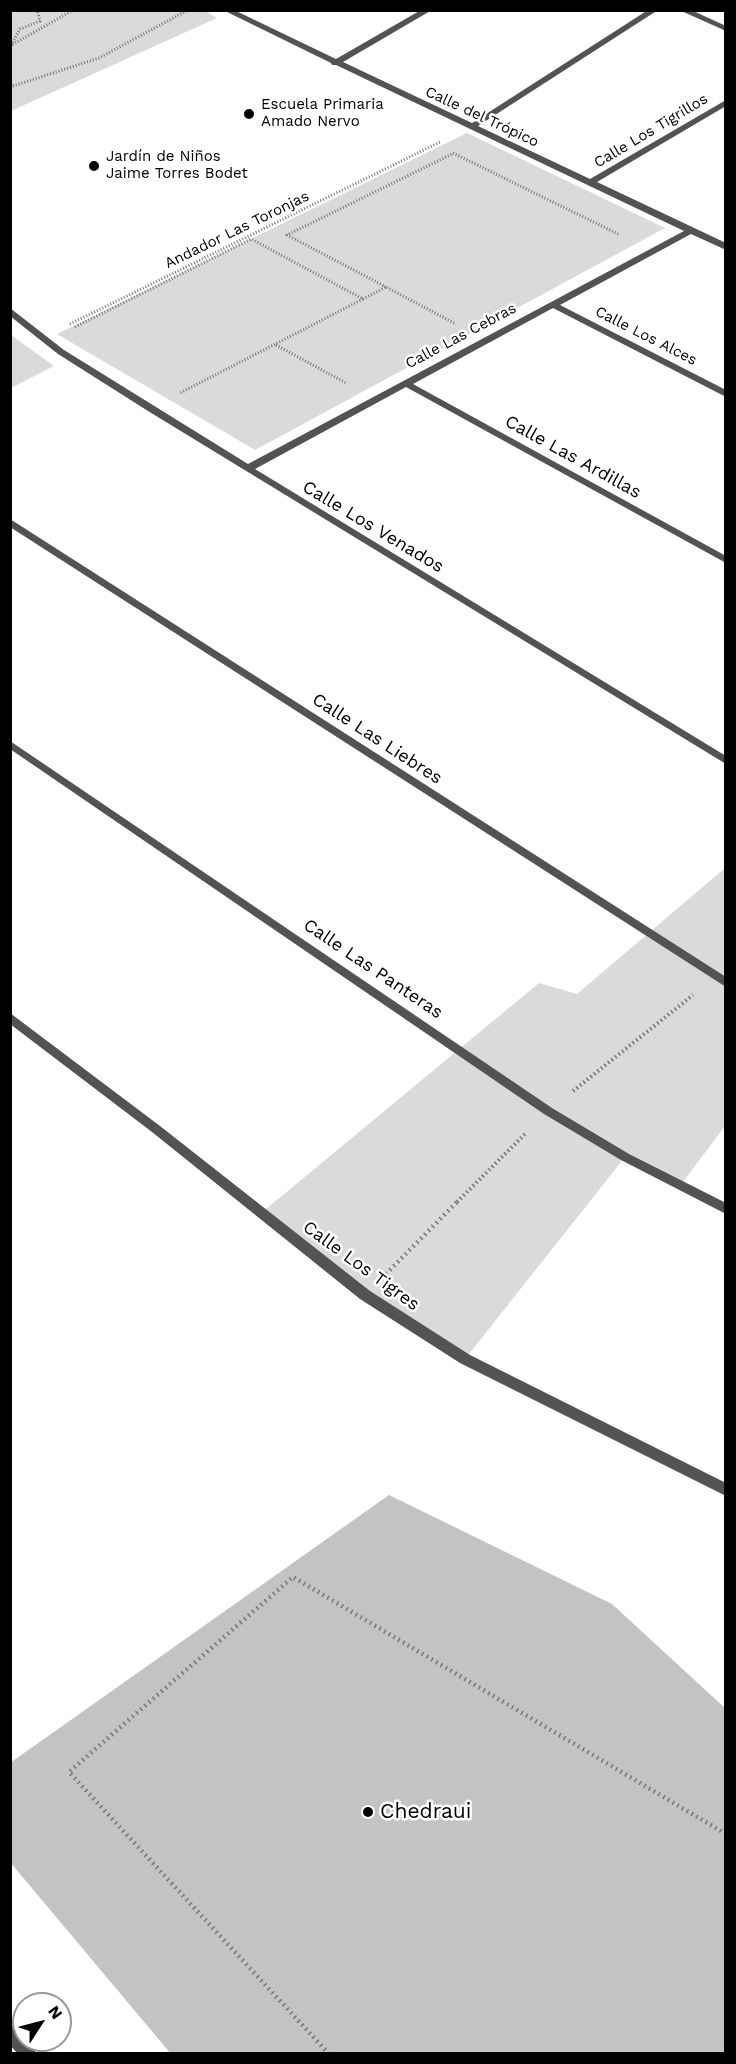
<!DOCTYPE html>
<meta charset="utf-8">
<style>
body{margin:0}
#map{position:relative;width:736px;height:2064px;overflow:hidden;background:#fff;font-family:"Work Sans",sans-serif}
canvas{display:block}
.frame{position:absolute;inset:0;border:12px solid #000;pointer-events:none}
.north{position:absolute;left:12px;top:1992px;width:60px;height:60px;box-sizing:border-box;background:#fff;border:2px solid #999;border-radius:50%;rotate:54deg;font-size:16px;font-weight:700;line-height:24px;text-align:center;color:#000}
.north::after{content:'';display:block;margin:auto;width:21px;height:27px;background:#000;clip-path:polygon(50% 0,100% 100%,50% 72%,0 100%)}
</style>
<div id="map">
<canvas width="736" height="2064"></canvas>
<div class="frame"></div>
<div class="north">N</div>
</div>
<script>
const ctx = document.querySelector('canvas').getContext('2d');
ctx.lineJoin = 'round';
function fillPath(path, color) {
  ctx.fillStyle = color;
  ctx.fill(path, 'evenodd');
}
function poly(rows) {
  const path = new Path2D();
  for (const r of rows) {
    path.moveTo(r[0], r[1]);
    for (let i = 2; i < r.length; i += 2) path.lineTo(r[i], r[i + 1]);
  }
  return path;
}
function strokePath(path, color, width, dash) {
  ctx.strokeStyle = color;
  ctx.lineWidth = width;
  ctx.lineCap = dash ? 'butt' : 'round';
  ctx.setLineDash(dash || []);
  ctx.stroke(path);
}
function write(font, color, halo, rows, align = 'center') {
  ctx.font = font + ' "Work Sans",sans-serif';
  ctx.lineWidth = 5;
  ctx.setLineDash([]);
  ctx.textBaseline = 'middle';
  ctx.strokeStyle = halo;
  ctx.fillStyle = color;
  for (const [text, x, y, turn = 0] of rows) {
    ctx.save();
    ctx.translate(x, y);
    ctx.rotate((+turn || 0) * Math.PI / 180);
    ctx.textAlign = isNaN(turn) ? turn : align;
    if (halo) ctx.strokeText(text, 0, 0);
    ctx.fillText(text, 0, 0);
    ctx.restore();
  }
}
fillPath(poly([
 [204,10,217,18,11,111,11,11],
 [467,133,665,228,255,450,57,334],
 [11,335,54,366,11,388],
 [725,868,725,1126,679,1187,625,1157,465,1359,260,1214,539,983,577,994]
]), '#dadada');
fillPath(poly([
 [389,1495,612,1604,726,1709,726,2054,171,2054,10,1862,10,1763]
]), '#c3c3c3');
strokePath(poly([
 [11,45,20,29,40,21,37,10],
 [10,46,73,10],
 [10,87,99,58,188,10],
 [453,153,618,234],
 [386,287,287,235,452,154],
 [363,299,386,287,456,324],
 [70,324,440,142],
 [75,327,251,239,363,299,180,393],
 [276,345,346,383]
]), '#757575', 3, [1, 2]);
strokePath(poly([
 [573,1091,693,995],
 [457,1202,527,1132]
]), '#757575', 4, [1.5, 3]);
strokePath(poly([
 [386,1274,458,1201],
 [329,2054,69,1772,293,1577,726,1834]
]), '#757575', 4.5, [1.5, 4]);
fillPath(poly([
 [10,2025,16,2027,24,2036,24,2040,27,2040,37,2054,18,2054,10,2045,10,2025]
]), '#535353');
fillPath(poly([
 [223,10,234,10,336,59,421,10,432,10,343,62,472,123,648,10,658,10,478,126,590,179,726,100,726,106,597,182,726,243,726,250,691,234,560,305,726,390,726,397,553,308,413,384,726,556,726,563,406,387,255,469,726,756,726,764,148,411,58,354,10,316,10,308,64,350,248,464,684,231,336,65,332,65,331,63,223,10],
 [679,10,691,10,726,26,726,31,679,10],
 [10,519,726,977,726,987,10,527,10,519],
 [10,741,552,1108,629,1154,726,1203,726,1214,621,1160,544,1114,10,749,10,741],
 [10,1013,160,1126,370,1291,470,1355,726,1483,726,1496,460,1363,360,1299,152,1132,10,1024,10,1013]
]), '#535353');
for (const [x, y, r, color] of [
 [249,114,6,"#000"],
 [94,166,6,"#000"],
 [368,1812,6,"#000"]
]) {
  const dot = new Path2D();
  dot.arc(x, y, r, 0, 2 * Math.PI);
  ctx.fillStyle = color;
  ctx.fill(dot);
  strokePath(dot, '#fff', 2);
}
write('15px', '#000', '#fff', [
 ["Escuela Primaria",261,105],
 ["Amado Nervo",261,122],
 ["Jardín de Niños",106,157],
 ["Jaime Torres Bodet",106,174]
], 'left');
write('15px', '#000', '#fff', [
 ["Calle del Trópico",482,117,25],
 ["Calle Los Tigrillos",651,131,-31],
 ["Andador Las Toronjas",237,230,-26],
 ["Calle Las Cebras",461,336,-28],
 ["Calle Los Alces",646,336,27]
]);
write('18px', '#000', '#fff', [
 ["Calle Las Ardillas",573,457,29],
 ["Calle Los Venados",373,527,31],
 ["Calle Las Liebres",377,739,33],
 ["Calle Las Panteras",373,969,34],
 ["Calle Los Tigres",361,1266,36]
]);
write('21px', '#000', '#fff', [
 ["Chedraui",380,1812]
], 'left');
</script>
